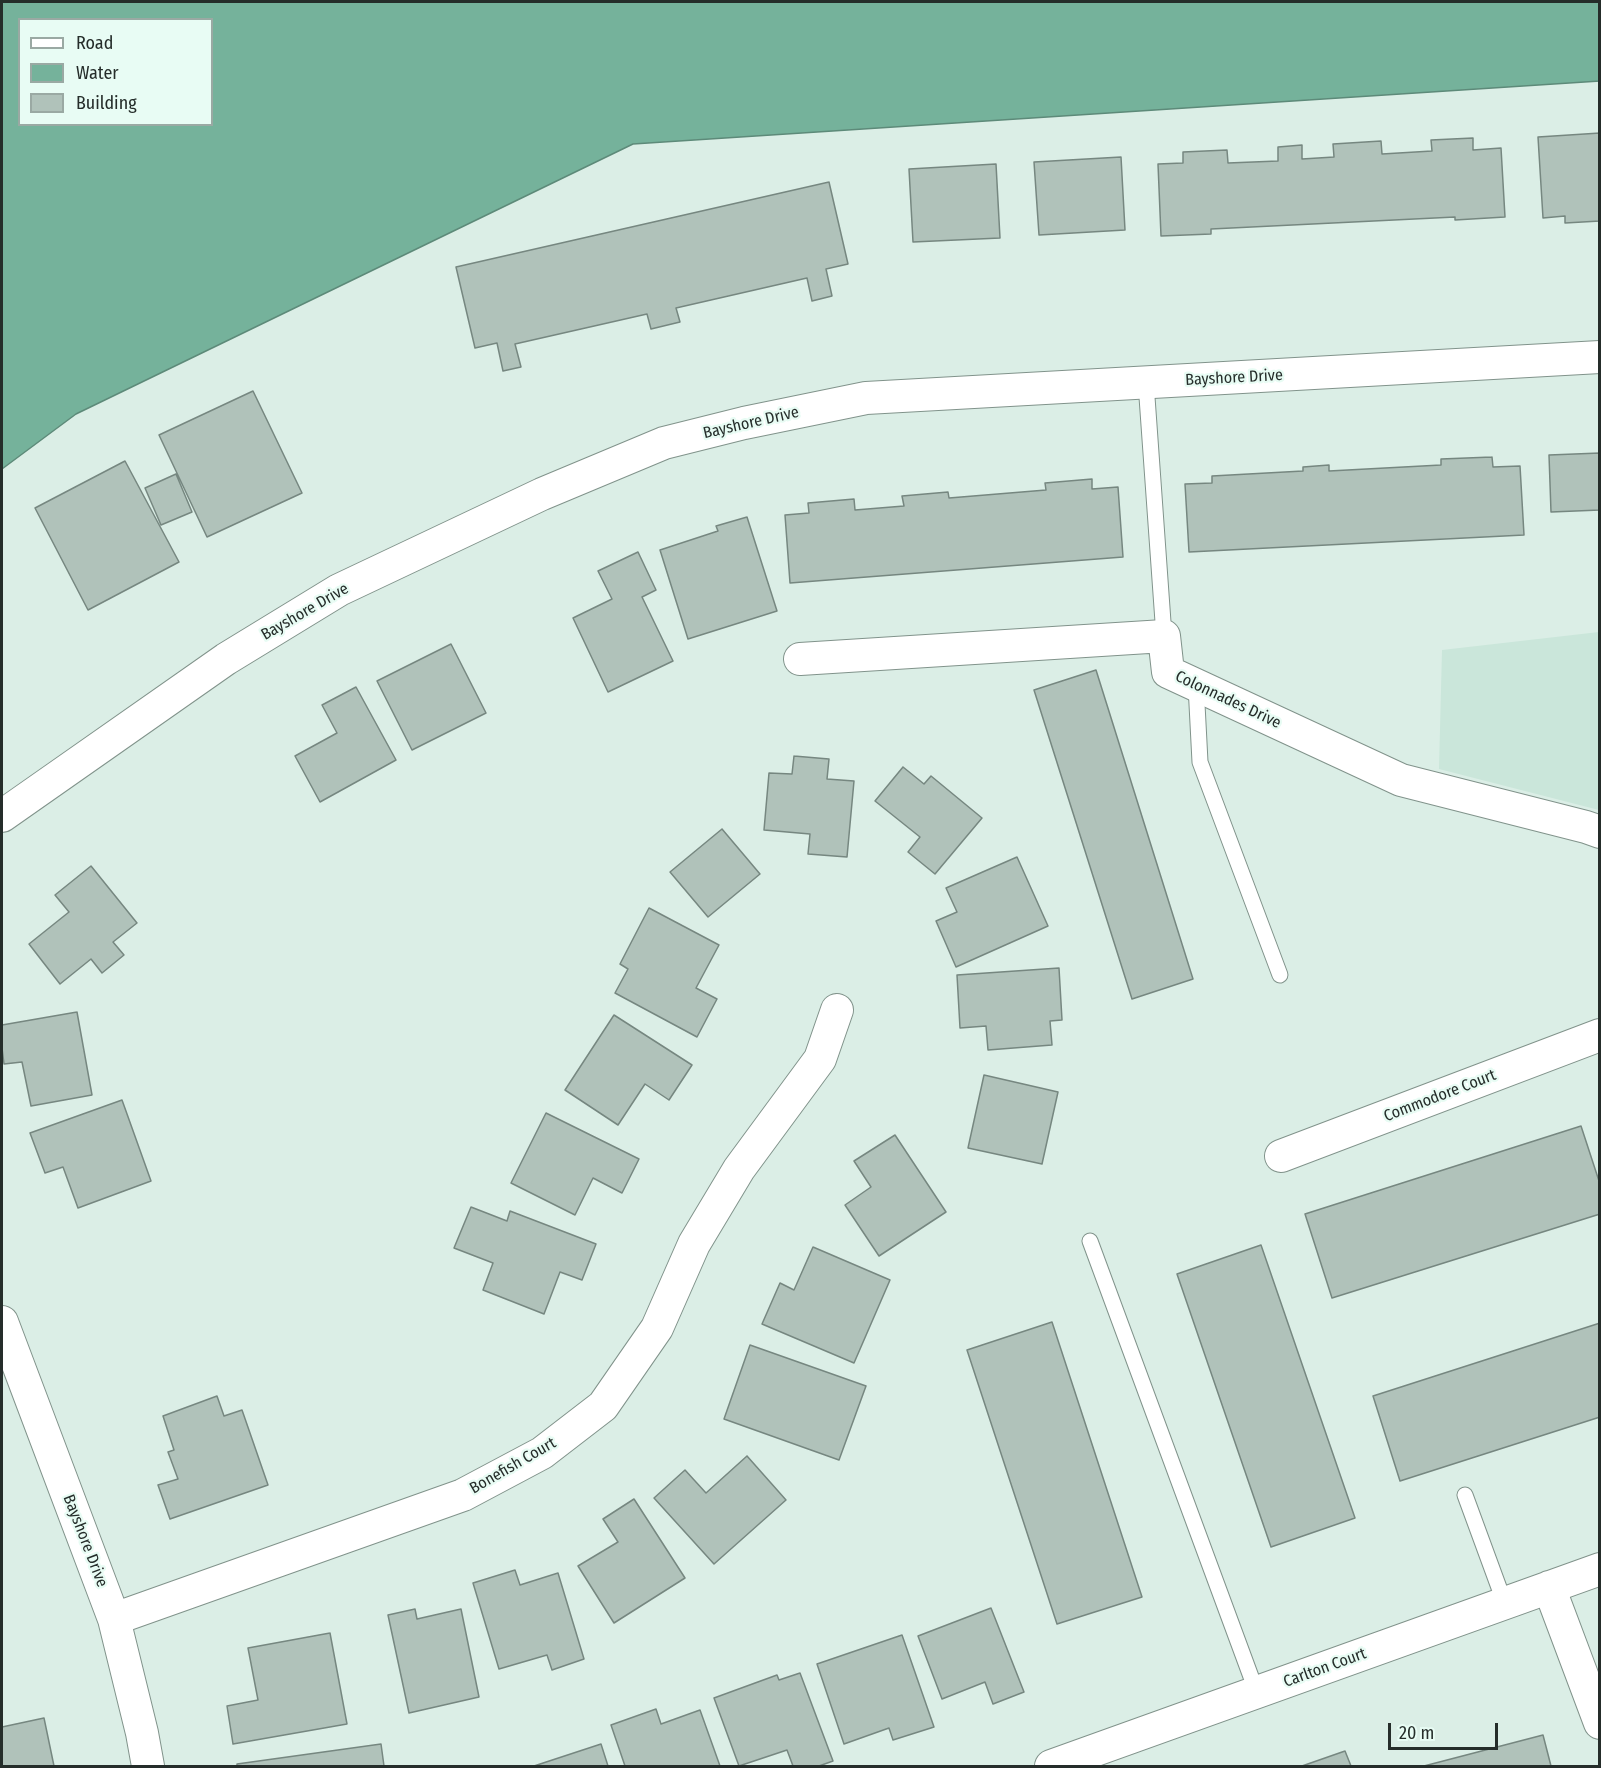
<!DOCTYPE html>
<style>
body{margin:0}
#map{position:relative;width:1601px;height:1768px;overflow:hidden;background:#dbeee6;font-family:"Fira Sans Condensed",sans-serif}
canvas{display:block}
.frame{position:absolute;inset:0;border:3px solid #252d2a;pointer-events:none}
.legend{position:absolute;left:18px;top:18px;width:195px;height:108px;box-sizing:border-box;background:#e8fcf4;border:2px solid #9aa9a3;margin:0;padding:8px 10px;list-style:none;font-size:18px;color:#252d2a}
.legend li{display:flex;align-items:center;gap:12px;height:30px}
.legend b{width:30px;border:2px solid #9aa9a3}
.scale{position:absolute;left:1388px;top:1723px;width:110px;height:27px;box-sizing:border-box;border:3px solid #252d2a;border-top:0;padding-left:8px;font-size:18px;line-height:21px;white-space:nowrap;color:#252d2a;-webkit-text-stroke:4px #e8fcf4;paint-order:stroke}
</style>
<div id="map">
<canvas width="1601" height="1768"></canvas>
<div class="frame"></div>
<ul class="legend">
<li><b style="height:8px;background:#fff"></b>Road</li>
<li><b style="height:16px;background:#75b29b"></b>Water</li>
<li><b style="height:16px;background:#b0c2ba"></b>Building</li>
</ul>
<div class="scale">20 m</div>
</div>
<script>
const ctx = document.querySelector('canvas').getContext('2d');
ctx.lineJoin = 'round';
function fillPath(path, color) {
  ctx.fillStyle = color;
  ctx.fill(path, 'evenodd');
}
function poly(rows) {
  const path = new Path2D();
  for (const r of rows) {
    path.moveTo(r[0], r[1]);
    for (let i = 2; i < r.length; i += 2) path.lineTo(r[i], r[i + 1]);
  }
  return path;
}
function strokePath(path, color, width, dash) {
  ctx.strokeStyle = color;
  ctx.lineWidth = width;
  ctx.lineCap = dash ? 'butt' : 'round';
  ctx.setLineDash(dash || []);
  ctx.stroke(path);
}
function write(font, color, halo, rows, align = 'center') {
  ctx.font = font + ' "Fira Sans Condensed",sans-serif';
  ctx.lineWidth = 4.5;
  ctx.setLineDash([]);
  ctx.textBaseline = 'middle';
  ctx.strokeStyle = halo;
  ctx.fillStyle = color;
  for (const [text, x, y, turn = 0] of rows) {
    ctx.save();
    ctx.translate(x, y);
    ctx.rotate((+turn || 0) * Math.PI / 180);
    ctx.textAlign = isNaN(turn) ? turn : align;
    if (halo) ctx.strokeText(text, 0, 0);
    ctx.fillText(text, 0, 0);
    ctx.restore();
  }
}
fillPath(poly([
 [1599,632,1599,810,1439,769,1442,650]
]), '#cae6da');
const water = poly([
 [2,2,1599,2,1600,81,633,144,76,414,2,469,2,2],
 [20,20,212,20,212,124,20,124,20,20]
]);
fillPath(water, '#75b29b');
strokePath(water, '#5d8a79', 1.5);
const building = poly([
 [1600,133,1600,221,1565,223,1565,216,1543,218,1538,137,1600,133],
 [1473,138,1473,150,1501,148,1505,217,1455,220,1455,217,1211,229,1211,234,1161,236,1158,164,1183,163,1183,152,1227,150,1228,163,1278,161,1278,147,1302,145,1302,159,1334,157,1333,144,1381,141,1382,154,1432,151,1431,140,1473,138],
 [1121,157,1125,230,1039,235,1034,162,1121,157],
 [996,164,1000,238,913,242,909,169,996,164],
 [829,182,848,264,826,269,832,296,812,301,807,278,676,308,680,322,651,329,647,314,515,344,521,367,503,371,497,343,475,348,456,267,829,182],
 [253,391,302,493,207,537,159,435,253,391],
 [1600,453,1600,510,1551,512,1549,455,1600,453],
 [1492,457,1493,467,1520,466,1524,535,1189,552,1185,484,1212,483,1212,476,1303,471,1303,467,1329,465,1329,471,1441,465,1441,459,1492,457],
 [125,461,179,562,88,610,35,508,125,461],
 [176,474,192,512,161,525,145,488,176,474],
 [1092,479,1092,489,1118,487,1123,557,790,583,785,515,809,513,808,503,854,499,855,510,904,506,902,496,948,492,949,498,1046,490,1045,483,1092,479],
 [747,517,777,611,688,639,660,550,718,531,716,526,747,517],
 [638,552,656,590,642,597,673,661,608,692,573,618,612,599,598,571,638,552],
 [451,644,486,713,412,750,377,681,451,644],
 [1096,670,1193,979,1132,999,1034,690,1096,670],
 [356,687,396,760,320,802,295,756,337,733,322,705,356,687],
 [794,756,829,759,827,779,854,781,847,857,808,854,810,834,764,830,769,773,792,774,794,756],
 [903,767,924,784,931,776,982,818,935,874,908,852,920,837,875,801,903,767],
 [722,829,760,874,708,917,670,872,722,829],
 [1017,857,1048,926,956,967,936,921,957,912,946,888,1017,857],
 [91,866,137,923,113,942,124,955,102,973,91,959,60,984,29,944,69,912,55,895,91,866],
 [649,908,719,945,696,988,717,999,697,1037,615,993,628,969,620,964,649,908],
 [1059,968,1062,1020,1050,1021,1052,1045,988,1050,986,1026,960,1028,957,975,1059,968],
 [77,1012,92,1095,31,1106,22,1062,4,1064,2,1048,2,1025,77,1012],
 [614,1015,692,1065,669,1100,645,1084,618,1125,565,1090,614,1015],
 [984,1075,1058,1092,1042,1164,968,1148,984,1075],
 [122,1100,151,1181,78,1208,63,1167,45,1173,30,1133,122,1100],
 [546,1113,639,1159,622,1193,593,1178,575,1215,511,1183,546,1113],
 [1581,1126,1600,1184,1600,1214,1332,1298,1305,1214,1581,1126],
 [895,1135,946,1212,879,1256,845,1205,871,1187,854,1161,895,1135],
 [471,1207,507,1221,510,1211,596,1244,582,1280,560,1272,544,1314,483,1290,493,1263,454,1248,471,1207],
 [1261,1245,1355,1518,1271,1547,1177,1274,1261,1245],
 [813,1247,890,1280,854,1363,762,1324,780,1283,794,1290,813,1247],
 [1052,1322,1142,1597,1057,1624,967,1350,1052,1322],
 [1600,1323,1600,1417,1400,1481,1373,1396,1600,1323],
 [750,1345,866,1386,839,1460,724,1419,750,1345],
 [217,1396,224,1416,242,1410,268,1485,170,1519,158,1485,178,1479,168,1452,174,1450,163,1416,217,1396],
 [747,1456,786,1500,714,1564,654,1498,685,1470,706,1493,747,1456],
 [634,1499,685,1578,614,1623,578,1566,618,1542,603,1519,634,1499],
 [515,1570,520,1585,558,1573,584,1659,552,1670,547,1655,499,1669,473,1583,515,1570],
 [991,1608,1024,1692,993,1704,985,1682,942,1699,918,1636,991,1608],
 [415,1609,417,1619,461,1609,479,1697,409,1713,388,1615,415,1609],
 [330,1633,347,1724,233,1744,227,1706,258,1700,248,1648,330,1633],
 [902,1635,934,1727,893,1740,889,1728,844,1744,817,1664,902,1635],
 [800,1673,833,1761,819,1766,793,1766,787,1750,739,1766,714,1698,777,1675,779,1680,800,1673],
 [656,1709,661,1724,700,1710,720,1766,625,1766,611,1725,656,1709],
 [44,1718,54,1766,2,1766,2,1727,44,1718],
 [1543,1735,1551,1766,1424,1766,1543,1735],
 [381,1744,384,1766,237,1766,237,1764,381,1744],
 [601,1744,608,1766,534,1766,601,1744],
 [1345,1751,1351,1766,1302,1766,1345,1751]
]);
fillPath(building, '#b0c2ba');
strokePath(building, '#768780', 1.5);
const service = poly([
 [1146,383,1164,636],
 [1196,685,1200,762,1280,975],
 [1090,1241,1257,1693],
 [1465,1495,1505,1604]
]);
const minor = poly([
 [800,659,1164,636,1168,672,1401,780,1586,827,1600,832],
 [2,816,226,659,339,590,542,494,664,443,744,423,866,398,1600,357],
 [1281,1156,1600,1035],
 [2,1322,114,1619,142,1733,148,1766],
 [1549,1587,1600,1723],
 [114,1619,463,1495,542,1453,603,1406,657,1328,694,1244,739,1169,820,1059,837,1010],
 [1051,1766,1600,1569]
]);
strokePath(service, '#81938b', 17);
strokePath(minor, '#81938b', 34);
strokePath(service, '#fff', 15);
strokePath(minor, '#fff', 32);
write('16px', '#252d2a', '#e8fcf4', [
 ["Bayshore Drive",1234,378,-3],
 ["Bayshore Drive",751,423,-13],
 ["Bayshore Drive",305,612,-30],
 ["Colonnades Drive",1228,700,25],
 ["Commodore Court",1440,1096,-21],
 ["Bonefish Court",513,1466,-30],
 ["Bayshore Drive",85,1541,69],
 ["Carlton Court",1325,1668,-20]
]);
</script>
